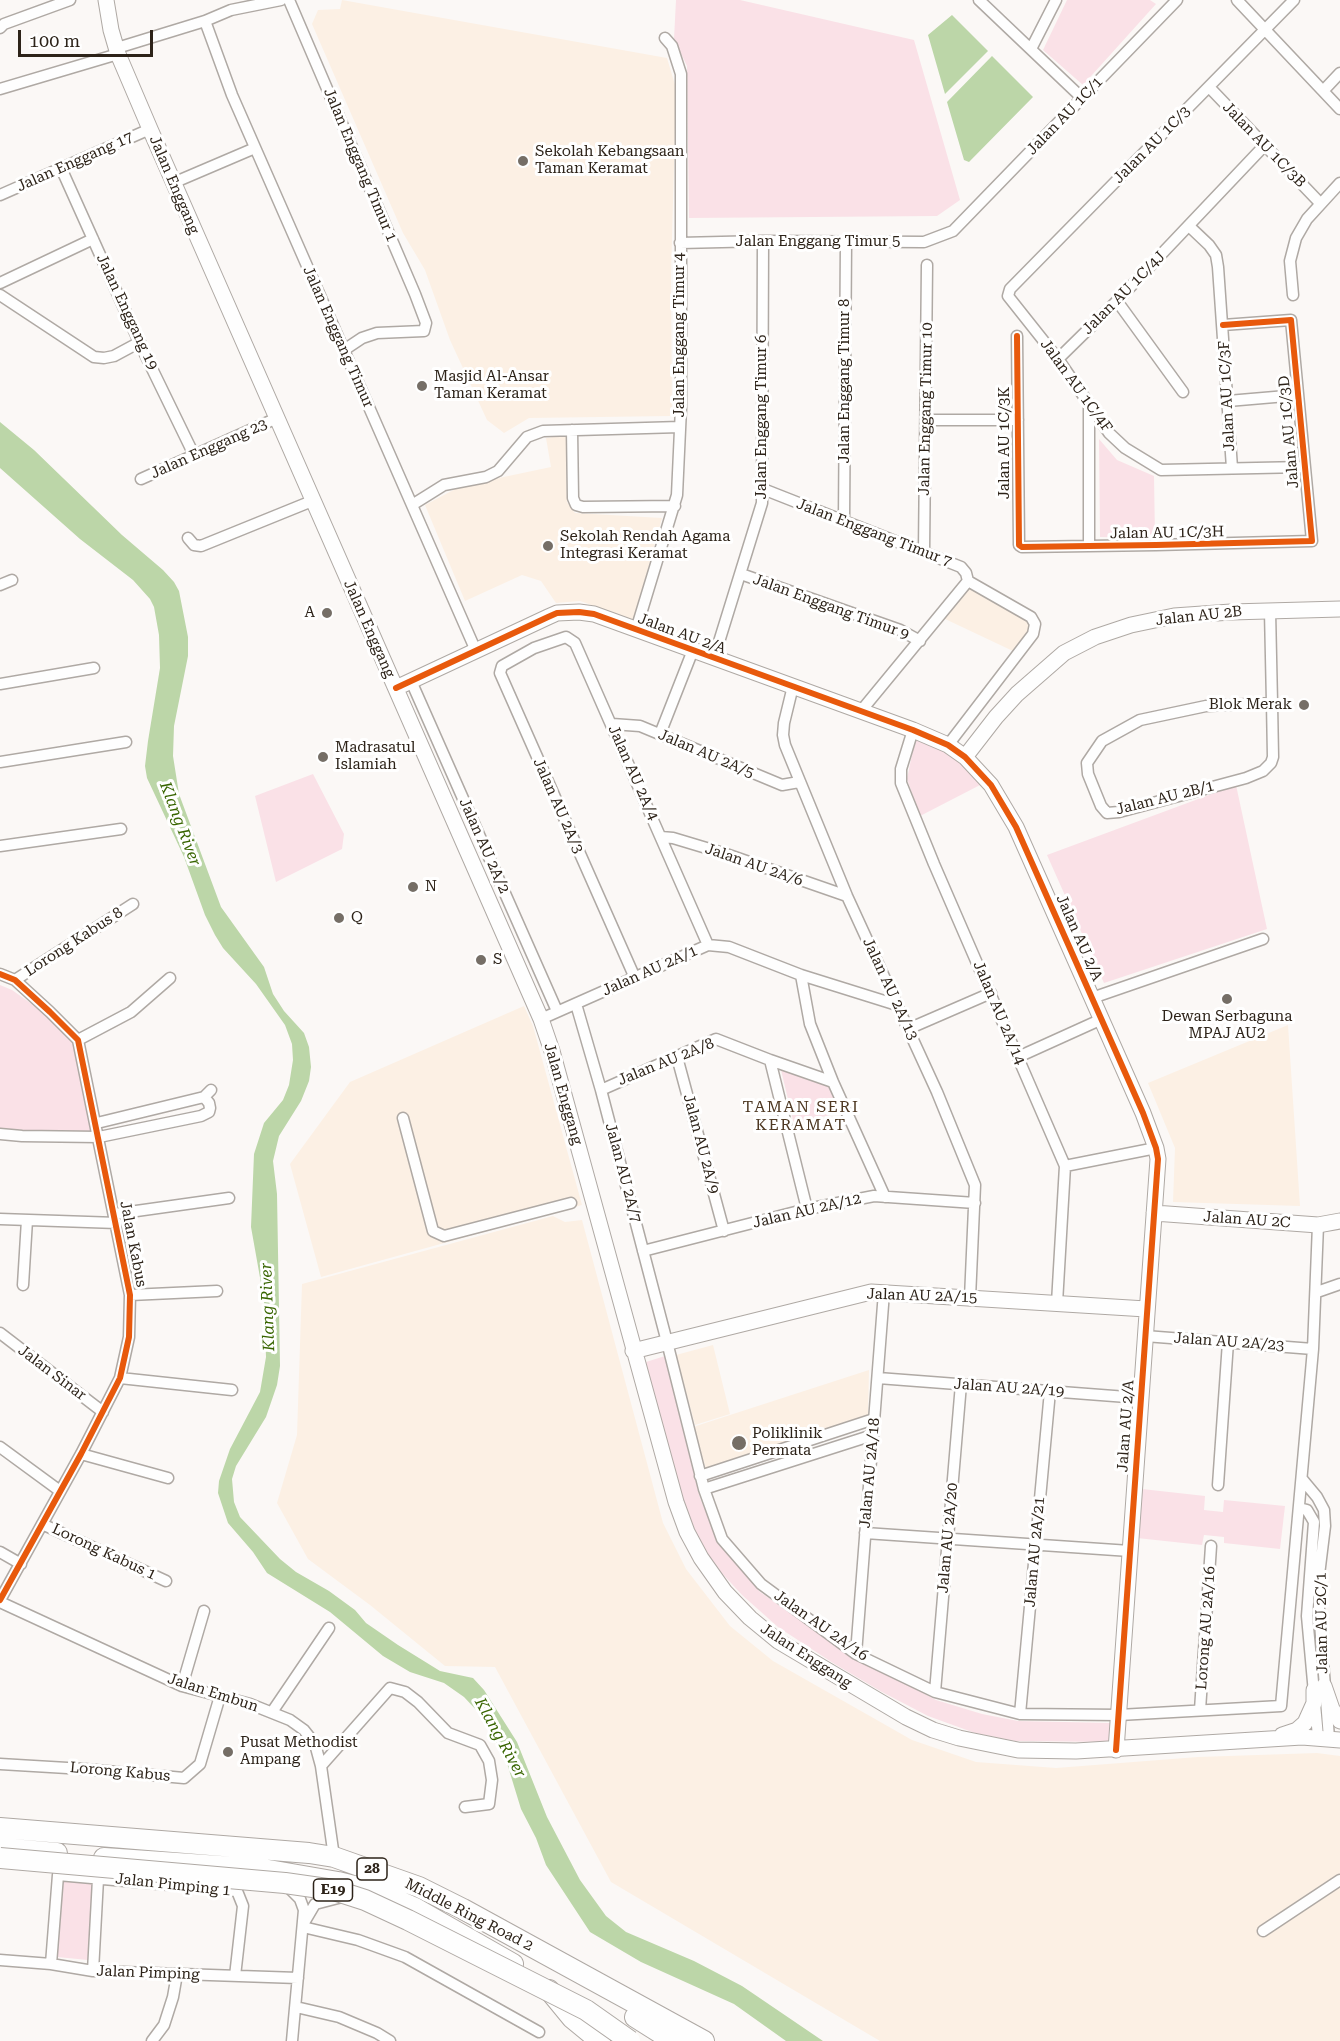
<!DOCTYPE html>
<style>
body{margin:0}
#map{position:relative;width:1340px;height:2041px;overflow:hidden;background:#fbf8f6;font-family:"Roboto Serif",serif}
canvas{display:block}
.scale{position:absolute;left:18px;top:30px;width:135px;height:27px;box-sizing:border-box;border:3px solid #2d2319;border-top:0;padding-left:8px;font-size:18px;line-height:21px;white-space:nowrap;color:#2d2319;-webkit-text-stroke:4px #fff;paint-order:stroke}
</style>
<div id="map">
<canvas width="1340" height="2041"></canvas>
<div class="scale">100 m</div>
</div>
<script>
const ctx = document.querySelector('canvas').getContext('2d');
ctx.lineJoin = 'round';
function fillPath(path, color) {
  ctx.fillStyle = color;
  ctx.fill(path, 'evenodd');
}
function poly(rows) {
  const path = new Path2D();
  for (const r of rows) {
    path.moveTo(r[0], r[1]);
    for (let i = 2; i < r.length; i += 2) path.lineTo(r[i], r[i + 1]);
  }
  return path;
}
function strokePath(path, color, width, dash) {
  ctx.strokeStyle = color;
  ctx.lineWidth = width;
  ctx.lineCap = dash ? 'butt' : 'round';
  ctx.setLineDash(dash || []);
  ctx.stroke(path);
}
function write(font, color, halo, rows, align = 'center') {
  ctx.font = font + ' "Roboto Serif",serif';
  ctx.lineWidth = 6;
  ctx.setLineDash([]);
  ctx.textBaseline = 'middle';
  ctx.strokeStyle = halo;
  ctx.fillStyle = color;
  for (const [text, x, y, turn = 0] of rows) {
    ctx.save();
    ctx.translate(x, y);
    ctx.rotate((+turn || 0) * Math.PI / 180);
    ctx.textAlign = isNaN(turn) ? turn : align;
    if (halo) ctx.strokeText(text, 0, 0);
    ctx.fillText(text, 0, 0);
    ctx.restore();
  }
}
fillPath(poly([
 [342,0,667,58,676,88,671,277,672,416,529,418,504,433,487,420,450,340,425,270,403,233,312,24,318,10,340,9],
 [566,435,567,502,575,513,662,518,634,620,580,601,556,603,541,581,522,575,465,601,425,505,461,486,551,467,546,438],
 [969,586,1028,620,1031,624,1030,630,1015,652,943,618],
 [524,1006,533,1026,582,1205,321,1277,290,1164,350,1082],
 [1288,1025,1300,1206,1173,1202,1175,1148,1148,1083],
 [553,1216,565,1222,582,1220,663,1523,686,1569,730,1626,773,1661,912,1740,976,1762,1056,1768,1198,1757,1317,1753,1340,1756,1340,2041,880,2041,611,1882,495,1667,445,1666,370,1605,308,1559,277,1503,297,1435,302,1284],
 [713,1345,730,1414,695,1425,676,1355],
 [869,1370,868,1417,706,1469,693,1427]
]), '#fcf0e4');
fillPath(poly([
 [676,0,740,0,914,40,960,200,937,216,689,218,687,66,674,39],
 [1067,0,1150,0,1156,4,1083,85,1043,50],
 [1099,439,1117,460,1154,476,1155,538,1100,537],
 [915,740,954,753,982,784,920,816,907,779],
 [313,774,344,834,342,849,276,882,255,796],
 [1236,785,1267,929,1104,983,1047,855],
 [0,985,12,990,43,1012,74,1045,96,1133,0,1129],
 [781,1070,829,1085,842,1112,794,1124],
 [665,1356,700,1498,719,1543,760,1592,853,1655,936,1700,982,1714,1018,1721,1110,1723,1110,1742,1015,1741,975,1733,928,1716,882,1692,833,1663,778,1627,742,1595,707,1557,691,1527,680,1496,646,1362],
 [1142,1489,1205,1496,1204,1510,1223,1512,1224,1500,1285,1506,1280,1549,1224,1543,1224,1537,1204,1535,1202,1545,1137,1538],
 [62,1879,94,1881,88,1960,57,1957]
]), '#fae1e7');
fillPath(poly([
 [952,15,988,51,945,94,928,35],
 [992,56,1033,97,969,162,964,160,947,102],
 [0,422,34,450,122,535,163,570,174,582,179,591,188,637,188,656,174,726,173,756,179,794,221,907,264,967,273,994,284,1011,304,1033,309,1047,311,1067,309,1081,301,1101,279,1136,273,1161,277,1194,280,1366,277,1385,266,1417,236,1466,232,1479,234,1502,240,1517,280,1559,296,1572,329,1591,355,1610,366,1623,398,1645,440,1671,473,1678,484,1690,517,1742,547,1817,580,1880,606,1916,626,1932,694,1961,742,1986,823,2041,786,2041,734,2004,641,1962,590,1932,546,1865,536,1838,521,1809,506,1760,479,1713,464,1697,444,1683,410,1672,383,1656,330,1612,267,1573,253,1552,228,1523,218,1493,219,1481,230,1449,260,1392,266,1357,264,1300,251,1227,254,1154,264,1123,283,1100,289,1085,293,1060,292,1044,285,1025,256,984,223,948,215,935,205,915,184,857,147,778,145,766,148,741,160,668,159,635,154,607,150,599,133,580,80,539,0,468]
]), '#bcd6a8');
const street = poly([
 [289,0,415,294,426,323,424,331,377,333,362,338,344,350],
 [979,0,1081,97],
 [1237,0,1340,109],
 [1294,0,1010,289,1008,296,1058,359,1109,433,1125,448,1161,470,1304,467],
 [205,21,232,95,476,651],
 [0,28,4,24,70,0],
 [117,48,205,21,231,10,281,0],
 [1031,49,1056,0],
 [1209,87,1320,203],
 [0,89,118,54],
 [1323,91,1340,73],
 [61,168,141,346,194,455],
 [173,183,255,148],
 [0,195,150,129],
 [1189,226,1209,245,1216,255,1218,267,1232,468],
 [680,243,763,241,924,242,953,231,1177,0],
 [0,283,93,239],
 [0,295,94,357,104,358,114,356,140,342],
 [1293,295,1290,261,1296,238,1307,219,1340,183],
 [1117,301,1183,392],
 [1017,336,1019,545,1022,547,1156,545,1312,541,1291,320,1223,325],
 [1058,359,1117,301,1264,146],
 [1228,401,1298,395],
 [1089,405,1089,546],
 [926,420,1018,420],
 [572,430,573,498,576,505,583,507,675,506],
 [141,479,277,418],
 [763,489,961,567,966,573,968,581,1031,617,1035,624,1033,634,948,745],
 [412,505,444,485,486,477,498,471,527,437,543,431,680,427],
 [844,521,846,242],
 [188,538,194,545,201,546,312,501],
 [924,552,927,265],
 [741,574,900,630,920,641],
 [0,585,12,580],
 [1270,611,1272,703,1273,757,1271,763,1263,771,1246,778,1119,812,1107,813,1101,806,1088,774,1087,763,1102,741,1140,720,1206,706,1272,703],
 [636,630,677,495,681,408,681,74,672,46,665,38],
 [714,658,762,503,763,241],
 [411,681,557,1011],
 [0,684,94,668],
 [793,686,784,723,783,735,785,745,847,896,937,1092,975,1185,970,1298],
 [861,711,968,581],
 [612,724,640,726,782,785,799,782],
 [913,730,901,769,901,783,934,864,1065,1166,1057,1303],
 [660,734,693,650],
 [0,762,126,742],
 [661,837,673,838,723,853,847,896],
 [0,846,121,829],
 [0,974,15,980,50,1012,78,1040,130,1295,129,1337,120,1378,81,1454,0,1600],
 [801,975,810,1024,833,1082,885,1197],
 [635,978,500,673,502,666,534,648,566,637,575,643,708,945],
 [15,980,133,904],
 [1092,998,1263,939],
 [576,1004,601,1090,667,1342,704,1489,722,1539,761,1584,856,1654,935,1692,1020,1714,1119,1715,1281,1706,1313,1349,1318,1225],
 [541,1019,708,945,729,947,801,975,897,1005],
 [908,1029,991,993],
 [78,1040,131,1012,170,978],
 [677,1057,724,1231],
 [1018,1057,1102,1019],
 [770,1060,807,1209],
 [601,1090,716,1039,770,1060,833,1082],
 [403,1118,433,1231,444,1236,571,1203],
 [97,1123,204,1097,211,1090],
 [0,1134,22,1136,99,1137,201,1116,209,1112,210,1108,209,1103,204,1097],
 [1065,1166,1156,1148],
 [115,1214,229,1198],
 [0,1219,117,1223],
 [643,1251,807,1209,874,1196,975,1203],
 [23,1285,27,1220],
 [1317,1292,1340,1284],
 [130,1295,217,1291],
 [0,1333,103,1412],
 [1145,1336,1313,1349],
 [120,1378,232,1390],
 [878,1378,1140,1398],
 [0,1447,60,1491],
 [81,1454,168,1478],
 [700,1476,874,1419],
 [1302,1479,1317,1497,1324,1510,1325,1526,1319,1575,1319,1610,1329,1738],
 [1218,1485,1228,1342],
 [704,1489,873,1435],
 [1299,1508,1307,1510,1314,1522,1307,1616,1318,1737],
 [42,1524,166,1581],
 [865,1533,1130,1551],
 [0,1552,21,1564],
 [0,1602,182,1686,250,1704,290,1720,304,1730,315,1744,321,1766,334,1857],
 [856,1654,884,1292],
 [182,1686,204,1611],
 [935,1692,961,1384],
 [1200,1710,1211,1546],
 [272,1712,329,1628],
 [1020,1714,1050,1391],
 [0,1764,84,1769,184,1778,200,1764,220,1696],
 [321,1766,390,1688,405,1692,418,1702,448,1733,480,1745,489,1761,492,1780,489,1804,465,1807],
 [287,1886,300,1899,304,1910,292,2041],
 [305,1921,315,1904,342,1897],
 [303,1927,358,1940,405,1957,539,2032],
 [1263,1931,1340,1880],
 [0,1960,51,1964,93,1971,298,1978],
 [51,1964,58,1875,237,1891,243,1906,235,1976],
 [93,1971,98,1879],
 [296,2007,339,2017,377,2033,390,2041],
 [152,2041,164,2025,173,1997,177,1974]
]);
const secondary = poly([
 [106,0,111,30,118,54,150,129,541,1019,552,1051,676,1502,687,1532,701,1558,725,1592,750,1618,778,1641,906,1717,933,1730,959,1738,1018,1750,1076,1751,1302,1737,1340,1740],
 [396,688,548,617,557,613,579,612,594,614,913,730,948,745,965,757,991,785,1016,827,1092,998,1143,1113,1156,1148,1158,1159,1116,1750],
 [965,757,996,717,1017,694,1064,653,1095,637,1131,625,1174,616,1231,612,1340,609],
 [1154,1213,1318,1225,1340,1221],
 [633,1351,871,1292,1146,1309],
 [1324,1686,1332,1709,1340,1721],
 [1282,1735,1297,1730,1305,1723,1314,1703,1314,1690]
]);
const highway = poly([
 [0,1828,309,1853,334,1857,419,1887,463,1909,704,2041],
 [0,1848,57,1853],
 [104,1858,263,1869,338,1882,378,1892,415,1908,513,1964],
 [549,1990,572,2018,600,2041],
 [635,2017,673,2041]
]);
strokePath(street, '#afa9a4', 13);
strokePath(secondary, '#afa9a4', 17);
strokePath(highway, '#afa9a4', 22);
strokePath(street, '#fefefe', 10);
strokePath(secondary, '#fefefe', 15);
strokePath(highway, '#fefefe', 20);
const highwayBridge = poly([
 [0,1858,285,1883,334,1890,365,1900,408,1920,586,2010,630,2041]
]);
strokePath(highwayBridge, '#afa9a4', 22, []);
strokePath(highwayBridge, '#fefefe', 20);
strokePath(poly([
 [1017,336,1019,545,1022,547,1156,545,1312,541,1291,320,1223,325],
 [396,688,548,617,557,613,579,612,594,614,913,730,948,745,965,757,991,785,1016,827,1092,998,1143,1113,1156,1148,1158,1159,1116,1750],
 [0,974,15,980,50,1012,78,1040,130,1295,129,1337,120,1378,81,1454,0,1600]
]), '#e8590c', 6);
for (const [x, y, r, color] of [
 [523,161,6,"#756e66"],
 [422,386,6,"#756e66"],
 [548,546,6,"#756e66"],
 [327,613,6,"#756e66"],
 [1304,705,6,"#756e66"],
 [323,757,6,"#756e66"],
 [413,887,6,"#756e66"],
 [339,918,6,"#756e66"],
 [481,960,6,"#756e66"],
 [1227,999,6,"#756e66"],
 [739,1443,8,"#756e66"],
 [228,1752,6,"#756e66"]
]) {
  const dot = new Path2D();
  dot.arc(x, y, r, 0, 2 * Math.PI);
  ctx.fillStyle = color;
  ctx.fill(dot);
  strokePath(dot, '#fff', 2);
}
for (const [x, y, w] of [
 [372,1869,30],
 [333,1890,39]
]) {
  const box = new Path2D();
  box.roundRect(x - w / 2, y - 11, w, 22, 4.5);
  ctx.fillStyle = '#fff';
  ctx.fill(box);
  strokePath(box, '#2d2319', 1.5);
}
write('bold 14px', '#2d2319', null, [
 ["28",372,1869],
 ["E19",333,1890]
]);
write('15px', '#2d2319', '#fff', [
 ["Jalan AU 1C/1",1065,116,-46],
 ["Jalan AU 1C/3",1152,145,-45],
 ["Jalan AU 1C/3B",1264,145,46],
 ["Jalan Enggang 17",75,162,-24],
 ["Jalan Enggang Timur 1",360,165,67],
 ["Jalan Enggang",174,185,67],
 ["Jalan Enggang Timur 5",818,242],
 ["Jalan AU 1C/4J",1124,293,-45],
 ["Jalan Enggang 19",127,312,65],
 ["Jalan Enggang Timur 4",680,335,-90],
 ["Jalan Enggang Timur",338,337,66],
 ["Jalan Enggang Timur 8",845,381,-90],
 ["Jalan AU 1C/4F",1076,386,54],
 ["Jalan AU 1C/3F",1227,396,-93],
 ["Jalan Enggang Timur 10",926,409,-89],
 ["Jalan Enggang Timur 6",762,417,-90],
 ["Jalan AU 1C/3D",1289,432,-95],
 ["Jalan AU 1C/3K",1005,443,-90],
 ["Jalan Enggang 23",209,449,-24],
 ["Jalan Enggang Timur 7",874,533,21],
 ["Jalan AU 1C/3H",1167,533,-1],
 ["Jalan Enggang Timur 9",831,607,20],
 ["Jalan AU 2B",1199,616,-6],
 ["Jalan Enggang",369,629,66],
 ["Jalan AU 2/A",682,634,20],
 ["Jalan AU 2A/5",706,754,23],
 ["Jalan AU 2A/4",633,773,66],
 ["Jalan AU 2B/1",1165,798,-14],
 ["Jalan AU 2A/3",558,806,66],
 ["Jalan AU 2A/2",484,846,66],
 ["Jalan AU 2A/6",754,865,19],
 ["Jalan AU 2/A",1079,938,66],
 ["Lorong Kabus 8",74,942,-33],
 ["Jalan AU 2A/1",650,971,-24],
 ["Jalan AU 2A/13",890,989,65],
 ["Jalan AU 2A/14",999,1013,67],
 ["Jalan AU 2A/8",666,1062,-22],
 ["Jalan Enggang",563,1094,74],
 ["Jalan AU 2A/9",701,1144,75],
 ["Jalan AU 2A/7",623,1173,75],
 ["Jalan AU 2A/12",807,1211,-13],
 ["Jalan AU 2C",1247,1220,4],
 ["Jalan Kabus",133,1244,79],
 ["Jalan AU 2A/15",922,1296,2],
 ["Jalan AU 2A/23",1229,1342,4],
 ["Jalan Sinar",52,1373,37],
 ["Jalan AU 2A/19",1009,1388,4],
 ["Jalan AU 2/A",1126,1426,-86],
 ["Jalan AU 2A/18",870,1473,-85],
 ["Jalan AU 2A/20",948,1538,-85],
 ["Lorong Kabus 1",104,1552,25],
 ["Jalan AU 2A/21",1035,1552,-85],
 ["Jalan AU 2C/1",1322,1623,-91],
 ["Jalan AU 2A/16",821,1626,35],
 ["Lorong AU 2A/16",1206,1628,-86],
 ["Jalan Enggang",806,1656,33],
 ["Jalan Embun",213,1693,18],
 ["Lorong Kabus",120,1772,5],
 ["Jalan Pimping 1",173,1885,6],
 ["Middle Ring Road 2",469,1915,27],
 ["Jalan Pimping",148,1973,2]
]);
write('15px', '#2d2319', '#fff', [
 ["Sekolah Kebangsaan",535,152],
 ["Taman Keramat",535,169],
 ["Masjid Al-Ansar",434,377],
 ["Taman Keramat",434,394],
 ["Sekolah Rendah Agama",560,537],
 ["Integrasi Keramat",560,554],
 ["A",315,613,"right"],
 ["Blok Merak",1292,705,"right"],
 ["Madrasatul",335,748],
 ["Islamiah",335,765],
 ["N",425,887],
 ["Q",351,918],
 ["S",493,960],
 ["Dewan Serbaguna",1227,1017,"center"],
 ["MPAJ AU2",1227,1034,"center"],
 ["Poliklinik",752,1434],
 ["Permata",752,1451],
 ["Pusat Methodist",240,1743],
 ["Ampang",240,1760]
], 'left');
write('italic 16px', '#386500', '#fff', [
 ["Klang River",180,824,69],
 ["Klang River",268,1307,-92],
 ["Klang River",500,1738,61]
]);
ctx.letterSpacing = '1.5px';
write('16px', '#4e3822', '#fff', [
 ["TAMAN SERI",801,1107],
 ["KERAMAT",801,1125]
]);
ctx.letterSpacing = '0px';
</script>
